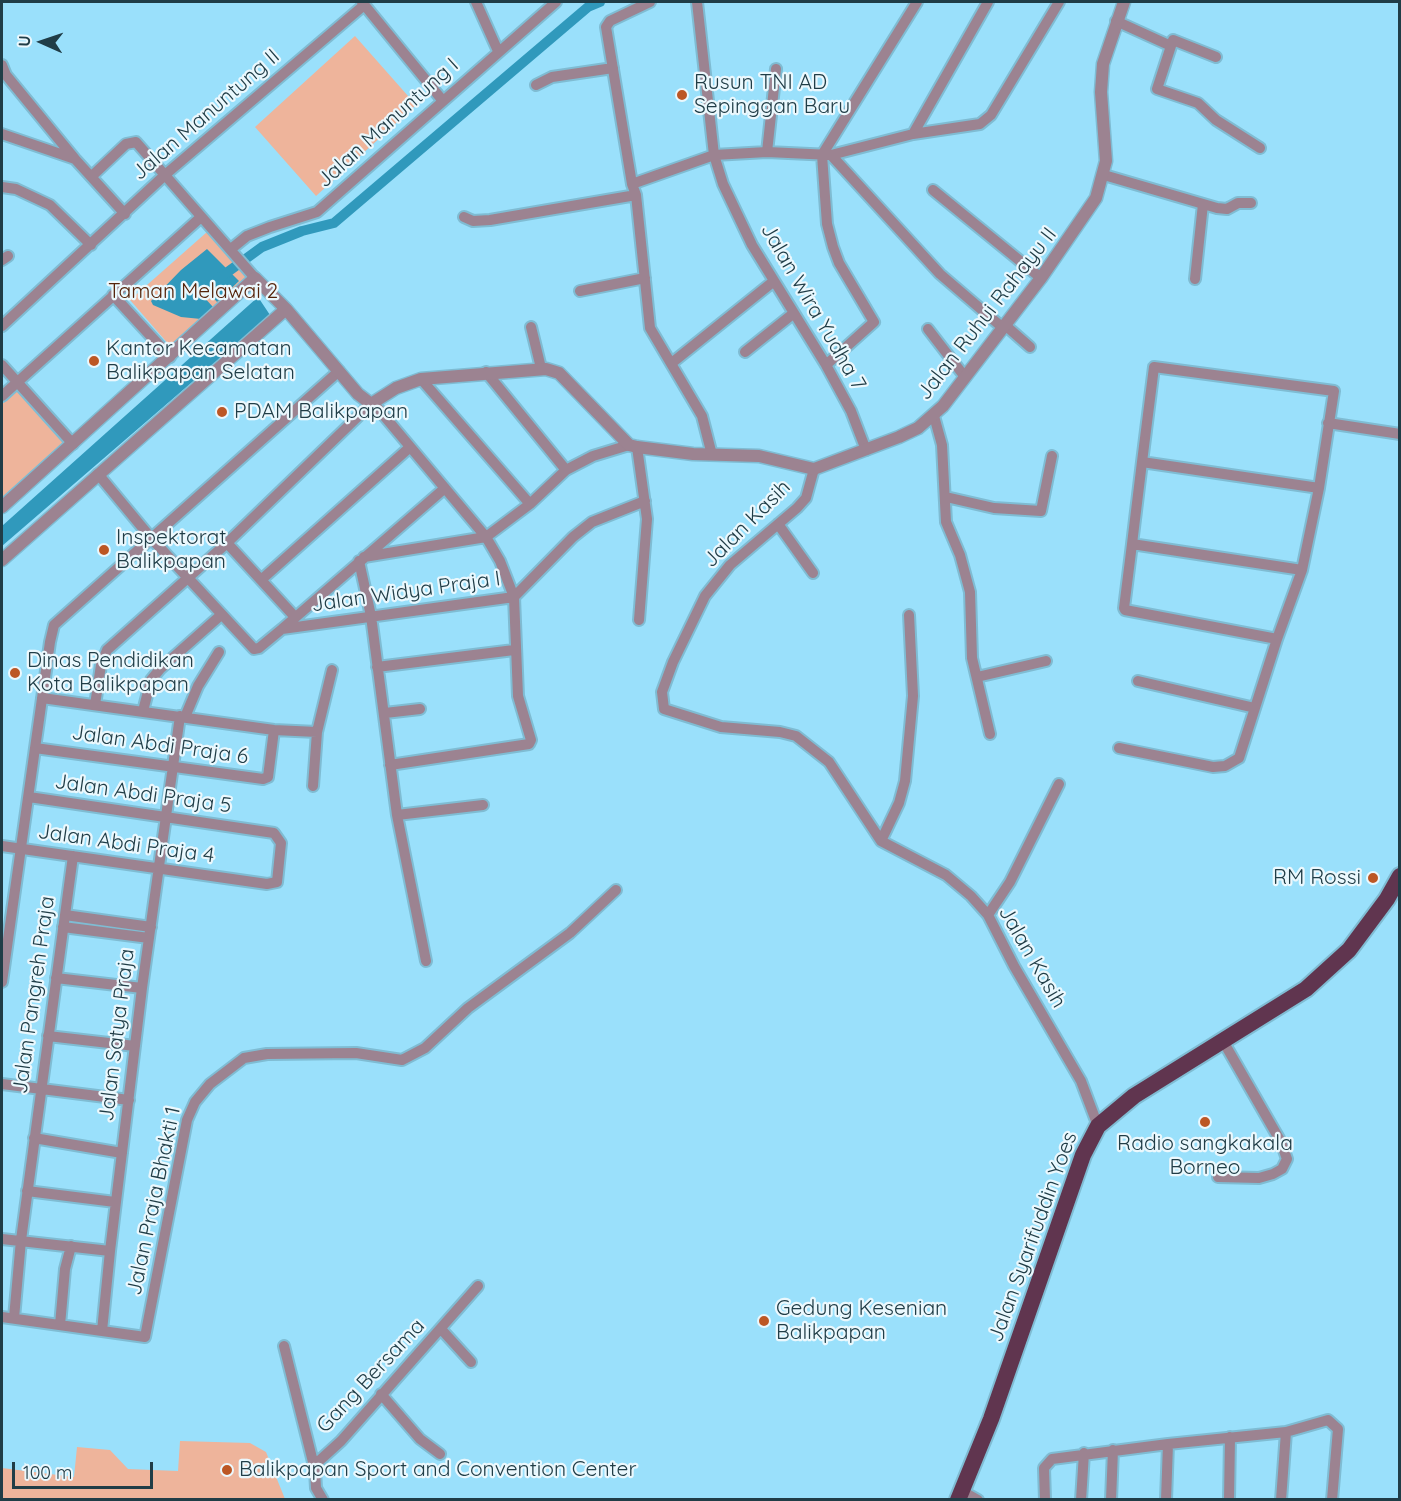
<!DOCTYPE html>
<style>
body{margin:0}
#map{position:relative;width:1401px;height:1501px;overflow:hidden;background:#9ae0fb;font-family:Quicksand,sans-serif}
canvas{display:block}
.frame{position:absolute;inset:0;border:3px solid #203d47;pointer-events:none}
.north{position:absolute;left:12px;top:12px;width:60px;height:60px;-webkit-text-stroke:4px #ebf8fd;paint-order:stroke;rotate:273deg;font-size:16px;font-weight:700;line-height:24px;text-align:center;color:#203d47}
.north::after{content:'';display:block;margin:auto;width:21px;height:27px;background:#203d47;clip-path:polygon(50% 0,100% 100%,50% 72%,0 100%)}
.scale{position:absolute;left:12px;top:1462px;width:141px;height:27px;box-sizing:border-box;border:3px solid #203d47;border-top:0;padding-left:8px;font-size:18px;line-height:21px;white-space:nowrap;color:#203d47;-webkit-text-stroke:4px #ebf8fd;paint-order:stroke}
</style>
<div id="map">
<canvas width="1401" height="1501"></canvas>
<div class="frame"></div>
<div class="north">U</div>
<div class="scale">100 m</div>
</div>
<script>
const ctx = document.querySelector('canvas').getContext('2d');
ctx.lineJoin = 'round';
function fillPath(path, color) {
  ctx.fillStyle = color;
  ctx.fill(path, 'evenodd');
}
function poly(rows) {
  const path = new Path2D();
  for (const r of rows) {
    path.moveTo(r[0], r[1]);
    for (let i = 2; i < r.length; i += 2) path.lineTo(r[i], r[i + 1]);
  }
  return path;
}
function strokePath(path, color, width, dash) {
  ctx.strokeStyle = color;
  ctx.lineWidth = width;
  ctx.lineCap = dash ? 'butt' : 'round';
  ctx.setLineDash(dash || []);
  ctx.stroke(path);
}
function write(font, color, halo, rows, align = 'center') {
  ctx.font = font + ' Quicksand,sans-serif';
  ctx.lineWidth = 4.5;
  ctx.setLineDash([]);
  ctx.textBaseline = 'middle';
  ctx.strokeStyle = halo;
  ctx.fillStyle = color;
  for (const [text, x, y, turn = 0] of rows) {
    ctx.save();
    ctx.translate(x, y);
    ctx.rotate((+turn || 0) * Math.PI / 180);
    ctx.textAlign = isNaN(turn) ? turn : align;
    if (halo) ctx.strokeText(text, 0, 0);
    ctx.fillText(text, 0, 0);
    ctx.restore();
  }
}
fillPath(poly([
 [355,36,416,105,316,196,255,127],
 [207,232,254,285,177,354,130,300],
 [18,390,72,449,2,512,2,404],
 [180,1441,250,1443,266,1452,285,1499,2,1499,2,1468,74,1477,77,1447,110,1450,128,1469,178,1471]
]), '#eeb49b');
fillPath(poly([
 [207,249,239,281,217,302,206,290,202,295,213,307,201,319,181,317,153,305,151,301,181,270],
 [258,297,270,315,2,546,2,526]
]), '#3099bc');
strokePath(poly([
 [218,279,262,247,302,231,334,223,588,7,600,2]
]), '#3099bc', 10);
const minor = poly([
 [362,2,443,101],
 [476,2,498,51],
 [650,2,610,21,606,27,632,184,636,195,650,328,702,416,712,455],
 [697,2,714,155,723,184,752,245,826,365,851,411,866,450],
 [1116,21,1171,46,1157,89,1198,103,1216,120,1260,148],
 [1171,46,1173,40,1216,57],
 [2,65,6,75,75,159,125,214],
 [536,85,552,77,613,68],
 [2,134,75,159],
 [913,134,988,2],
 [767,152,776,69],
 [831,155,940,274,1003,328],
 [1104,175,1217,208,1227,209,1238,203,1251,203],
 [92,176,126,144,136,142,255,278],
 [632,184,714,155,767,152,831,155,913,134,980,124,991,115,1059,2],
 [2,187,16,189,50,205,91,245],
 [933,190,1041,278],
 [464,217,473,221,490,220,636,195],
 [231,249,247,236,270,227,317,212,556,2],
 [2,260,8,256],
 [1195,279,1203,204],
 [580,291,645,278],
 [113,295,170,357],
 [1005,325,1030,347],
 [2,326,166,174,363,6],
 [531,327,541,368],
 [928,329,965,377],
 [745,352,794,313],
 [673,362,774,281],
 [2,365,73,444],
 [826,365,874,322,839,263,833,247,827,224,822,155,917,2],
 [486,372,566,470],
 [421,379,530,504],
 [2,396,201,217],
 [375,405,486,537,500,561,514,597,518,696,531,740,529,744,390,765],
 [934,416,942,445,946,522,960,555,970,592,972,658,990,734],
 [1328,423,1400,434],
 [637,447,647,519,639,620],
 [1142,462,1319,488,1334,391,1154,367,1142,462,1132,544,1124,608,1125,610,1277,639,1302,570,1319,488],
 [814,469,806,498,797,508,730,565,705,596,673,662,662,692,664,709,721,727,780,732,796,736,829,762,881,841,946,875,971,896,988,915,1014,966,1081,1081,1098,1126],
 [98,474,151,538,254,649,259,648,282,629,445,488],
 [946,497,994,508,1041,511,1052,456],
 [778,524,813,573],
 [227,543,295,617],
 [1132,544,1302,570],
 [364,557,486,537,530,504,566,470,593,456,629,445],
 [359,561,371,616,397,815,426,961],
 [261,580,409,448],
 [282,629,514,597,573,537,592,522,645,501],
 [377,667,514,650],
 [977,677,1046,661],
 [1138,681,1255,708],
 [42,698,274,730,317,732],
 [95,705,101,665,107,650,227,543,371,404],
 [143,711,151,680,160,669,221,615],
 [385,713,420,709],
 [185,717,198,686,219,652],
 [35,748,263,779,268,777,274,730],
 [1119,748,1213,767,1225,766,1239,758,1277,639],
 [313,786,317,732,332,670],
 [397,815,483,805],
 [881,841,899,803,905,781,913,696,909,615],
 [2,846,267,884,277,882,281,843,274,833,29,797],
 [65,915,151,927],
 [988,915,1010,882,1059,784],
 [63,927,149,938],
 [56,978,142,988],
 [2,982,50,642,54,625,339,371],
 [48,1036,135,1046],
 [2,1084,129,1100],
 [34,1138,122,1153],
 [1218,1177,1259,1178,1273,1174,1282,1169,1287,1159,1281,1142,1223,1041],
 [27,1191,115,1202],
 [2,1239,110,1251,142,988,180,716],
 [2,1317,145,1337,187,1120,195,1102,210,1084,244,1058,267,1054,356,1053,402,1060,425,1048,468,1008,570,933,616,890],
 [14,1318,21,1240,73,856],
 [60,1325,65,1269,71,1246],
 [441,1329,471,1362],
 [102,1331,110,1251],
 [284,1346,315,1470],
 [381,1394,420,1439,440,1454],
 [1286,1432,1328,1420,1338,1429,1332,1500],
 [1168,1444,1286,1432,1281,1500],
 [962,1491,978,1500],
 [323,1500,316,1488,315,1470,319,1461,341,1441,478,1286],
 [1045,1500,1044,1468,1052,1459,1168,1444,1166,1500],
 [1081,1500,1084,1453],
 [1111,1500,1113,1450],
 [1229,1500,1230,1437]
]);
const tertiary = poly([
 [2,507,255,278,286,309,358,394,371,404,396,388,421,379,546,369,559,373,629,445,637,447,693,454,759,456,814,469,899,437,918,428,943,406,1041,278,1096,198,1106,161,1101,92,1103,64,1124,2],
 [2,560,286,309]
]);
const trunk = poly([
 [958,1500,991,1419,1083,1155,1098,1126,1134,1096,1306,989,1349,950,1387,899,1400,876]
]);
strokePath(minor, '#7fbcd3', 14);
strokePath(tertiary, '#7fbcd3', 15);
strokePath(trunk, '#7fbcd3', 20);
strokePath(minor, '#9c8391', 10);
strokePath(tertiary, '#9c8391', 12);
strokePath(trunk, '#60354f', 16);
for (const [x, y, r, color] of [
 [682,95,6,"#bc5725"],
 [94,361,6,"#bc5725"],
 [222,412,6,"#bc5725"],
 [104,550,6,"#bc5725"],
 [15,673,6,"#bc5725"],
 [1373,878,6,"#bc5725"],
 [1205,1122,6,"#bc5725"],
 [764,1321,6,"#bc5725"],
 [227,1470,6,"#bc5725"]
]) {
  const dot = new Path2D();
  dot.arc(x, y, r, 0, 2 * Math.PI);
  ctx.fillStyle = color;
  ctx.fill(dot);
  strokePath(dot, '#ebf8fd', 2);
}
write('21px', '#203d47', '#ebf8fd', [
 ["Rusun TNI AD",694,83],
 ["Sepinggan Baru",694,107],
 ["Kantor Kecamatan",106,349],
 ["Balikpapan Selatan",106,373],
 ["PDAM Balikpapan",234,412],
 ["Inspektorat",116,538],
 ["Balikpapan",116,562],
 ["Dinas Pendidikan",27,661],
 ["Kota Balikpapan",27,685],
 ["RM Rossi",1361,878,"right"],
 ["Radio sangkakala",1205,1144,"center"],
 ["Borneo",1205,1168,"center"],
 ["Gedung Kesenian",776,1309],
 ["Balikpapan",776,1333],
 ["Balikpapan Sport and Convention Center",239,1470]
], 'left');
write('21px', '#203d47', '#ebf8fd', [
 ["Jalan Manuntung II",206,115,-41],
 ["Jalan Manuntung I",388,123,-42],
 ["Jalan Wira Yudha 7",813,307,60],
 ["Jalan Ruhui Rahayu II",987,314,-52],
 ["Jalan Kasih",747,524,-45],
 ["Jalan Widya Praja I",406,592,-8],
 ["Jalan Abdi Praja 6",160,745,8],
 ["Jalan Abdi Praja 5",143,794,8],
 ["Jalan Abdi Praja 4",126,844,8],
 ["Jalan Kasih",1032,957,60],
 ["Jalan Pangreh Praja",34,995,-82],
 ["Jalan Satya Praja",117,1035,-83],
 ["Jalan Praja Bhakti 1",154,1201,-78],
 ["Jalan Syarifuddin Yoes",1033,1237,-70],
 ["Gang Bersama",371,1376,-47]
]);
write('21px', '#55240b', '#ebf8fd', [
 ["Taman Melawai 2",193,292]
]);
</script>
